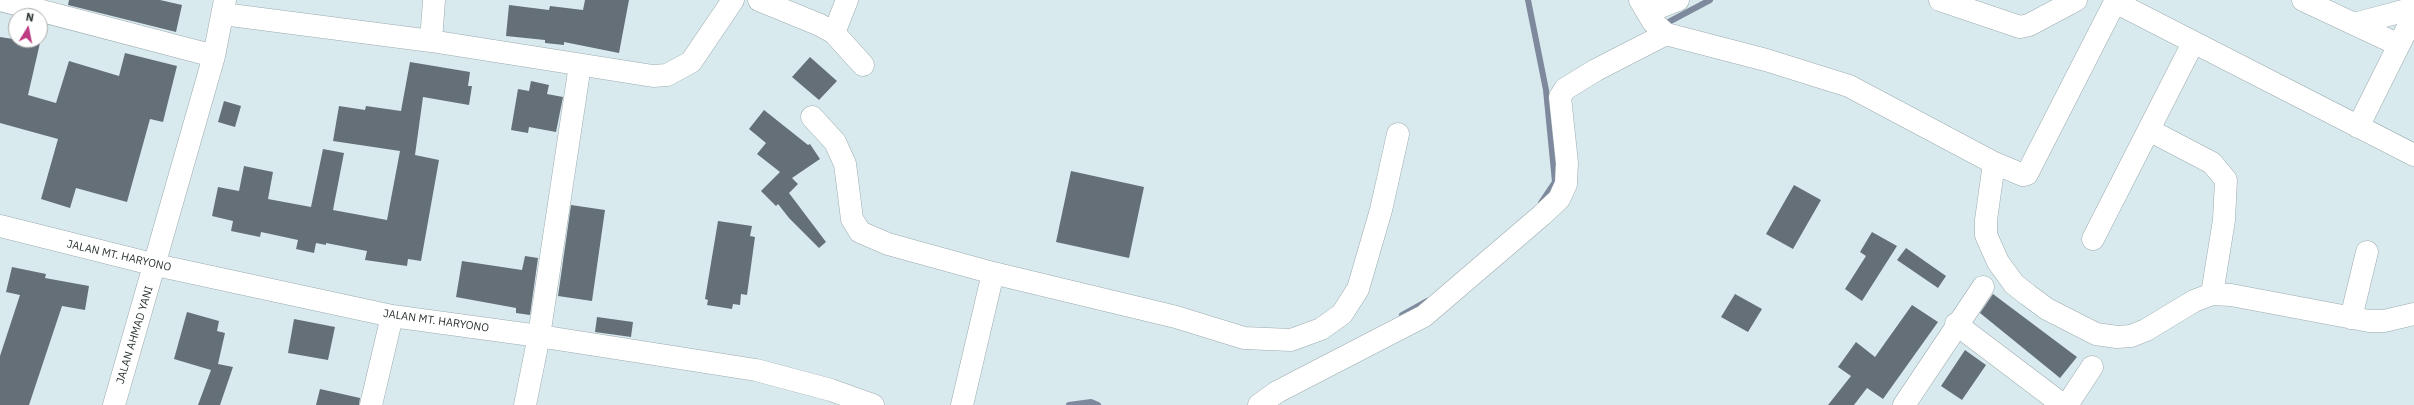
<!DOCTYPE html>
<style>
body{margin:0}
#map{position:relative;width:2414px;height:405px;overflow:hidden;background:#d9eaee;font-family:"IBM Plex Sans",sans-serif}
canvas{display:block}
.north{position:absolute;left:8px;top:8px;width:40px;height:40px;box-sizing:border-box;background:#fff;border:1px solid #abaeae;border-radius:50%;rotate:10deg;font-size:11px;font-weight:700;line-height:16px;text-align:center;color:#2d3435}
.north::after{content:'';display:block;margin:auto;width:14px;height:18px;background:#be3b82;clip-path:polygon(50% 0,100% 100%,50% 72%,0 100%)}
</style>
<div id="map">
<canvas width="2414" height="405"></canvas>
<div class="north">N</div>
</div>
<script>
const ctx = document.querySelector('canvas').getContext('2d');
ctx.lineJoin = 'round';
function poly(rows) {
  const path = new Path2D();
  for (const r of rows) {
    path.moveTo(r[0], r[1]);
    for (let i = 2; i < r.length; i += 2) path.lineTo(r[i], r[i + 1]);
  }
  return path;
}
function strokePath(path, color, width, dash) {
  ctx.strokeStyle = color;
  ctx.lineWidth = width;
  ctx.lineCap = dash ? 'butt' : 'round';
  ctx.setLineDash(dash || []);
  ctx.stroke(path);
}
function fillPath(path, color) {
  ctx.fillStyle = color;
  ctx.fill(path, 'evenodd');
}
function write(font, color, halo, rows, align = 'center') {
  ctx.font = font + ' "IBM Plex Sans",sans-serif';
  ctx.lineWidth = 4;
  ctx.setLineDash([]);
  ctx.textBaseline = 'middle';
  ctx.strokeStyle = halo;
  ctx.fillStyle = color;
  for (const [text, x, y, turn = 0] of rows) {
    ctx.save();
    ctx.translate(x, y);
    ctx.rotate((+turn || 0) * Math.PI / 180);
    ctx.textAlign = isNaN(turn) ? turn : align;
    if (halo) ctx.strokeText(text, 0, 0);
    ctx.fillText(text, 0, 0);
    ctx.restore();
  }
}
strokePath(poly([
 [1528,0,1546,90,1555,182,1541,203],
 [1663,25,1710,0],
 [1402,315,1427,301],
 [1069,405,1091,402,1098,405]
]), '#7f899d', 6);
fillPath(poly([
 [69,0,160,0,182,5,176,32,68,5],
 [585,0,629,0,619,53,564,42,564,45,545,43,545,40,506,36,509,5,549,10,550,6,583,10],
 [0,37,40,43,28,95,56,103,69,61,119,76,125,53,177,66,163,122,150,119,127,202,76,188,70,208,41,199,58,139,0,123],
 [810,57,837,81,819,100,792,77],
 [410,62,470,72,468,86,472,86,469,105,423,97,415,155,439,160,421,261,408,259,407,266,365,260,367,251,326,243,326,245,316,243,314,253,296,249,298,240,261,232,260,237,231,231,233,221,212,216,218,187,239,191,244,166,273,172,268,199,311,207,323,149,344,153,333,210,387,220,400,151,333,141,339,106,365,110,366,106,401,111],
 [531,81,549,85,547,94,563,97,556,132,529,127,528,133,511,130,518,89,529,91],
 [224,101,241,106,235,127,218,122],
 [764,110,808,145,810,144,820,159,792,178,798,184,789,193,826,242,819,248,789,218,778,204,776,206,761,191,780,172,757,154,766,143,749,129],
 [1071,171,1144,187,1129,258,1056,242],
 [1794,185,1821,200,1793,249,1766,234],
 [571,205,605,210,592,301,558,296],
 [718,221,752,226,750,236,755,237,747,295,741,294,740,305,733,304,732,309,707,305,708,300,705,299],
 [1872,232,1897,246,1862,301,1845,289,1866,256,1860,252],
 [1906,248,1946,276,1938,288,1897,260],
 [525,256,538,258,530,315,516,313,516,308,456,297,462,261,522,270],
 [12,267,46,274,45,278,89,286,85,310,62,306,29,405,0,405,0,356,20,295,6,292],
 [1735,294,1762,309,1748,332,1721,317],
 [1993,294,2077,357,2060,378,1980,313],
 [1912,305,1938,322,1883,399,1867,388,1854,405,1828,405,1851,376,1838,367,1856,342,1875,357],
 [187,312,219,321,217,331,225,333,218,364,233,367,220,405,198,405,211,370,174,359],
 [597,317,633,322,631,337,595,332],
 [294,319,335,327,328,360,288,353],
 [1965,350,1986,365,1962,400,1941,386],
 [320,389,360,398,359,405,316,405]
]), '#656f78');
const minor = poly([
 [0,0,214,56],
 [759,0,820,25,834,33,863,65],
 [1640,0,1653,22,1666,34,1766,60,1849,86,1994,163,2023,175,2027,174,2116,0],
 [1940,0,2020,27,2029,25,2076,0],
 [2303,0,2399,45],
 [2115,2,2414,155],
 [1647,12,1678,0],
 [223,14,431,41,653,76,667,75,691,62,733,0],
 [2354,24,2414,8],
 [834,33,847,0],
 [431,41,434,0],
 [812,117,835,142,845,164,852,219,860,232,888,244,993,273],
 [2358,127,2414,15],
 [2149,130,2212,163,2226,180,2224,220,2212,294],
 [1994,163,1986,220,1986,235,1998,262,2014,284,2028,295,2047,309,2096,334,2117,337,2131,336,2146,330,2194,301,2212,294,2231,295,2369,321,2384,321,2414,314],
 [0,226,156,265,392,316,539,336,756,370,831,390,873,405],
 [2093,239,2193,43],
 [2351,318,2367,252],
 [1956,324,2063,405],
 [114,405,214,56,225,0],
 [371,405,392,316],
 [525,405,539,336,580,65],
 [962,405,993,273,1176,317,1244,338,1291,340,1321,329,1342,314,1358,289,1381,210,1398,134],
 [1259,405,1277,392,1424,316,1542,215,1559,199,1566,184,1567,163,1560,97,1565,89,1596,70,1666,34],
 [1904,405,1983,287],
 [2067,405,2092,367]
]);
strokePath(minor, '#9babaf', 23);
strokePath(minor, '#fff', 22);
write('11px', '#2d3435', '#fff', [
 ["JALAN MT. HARYONO",119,256,13],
 ["JALAN MT. HARYONO",436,321,8],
 ["JALAN AHMAD YANI",135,335,-73]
]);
</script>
